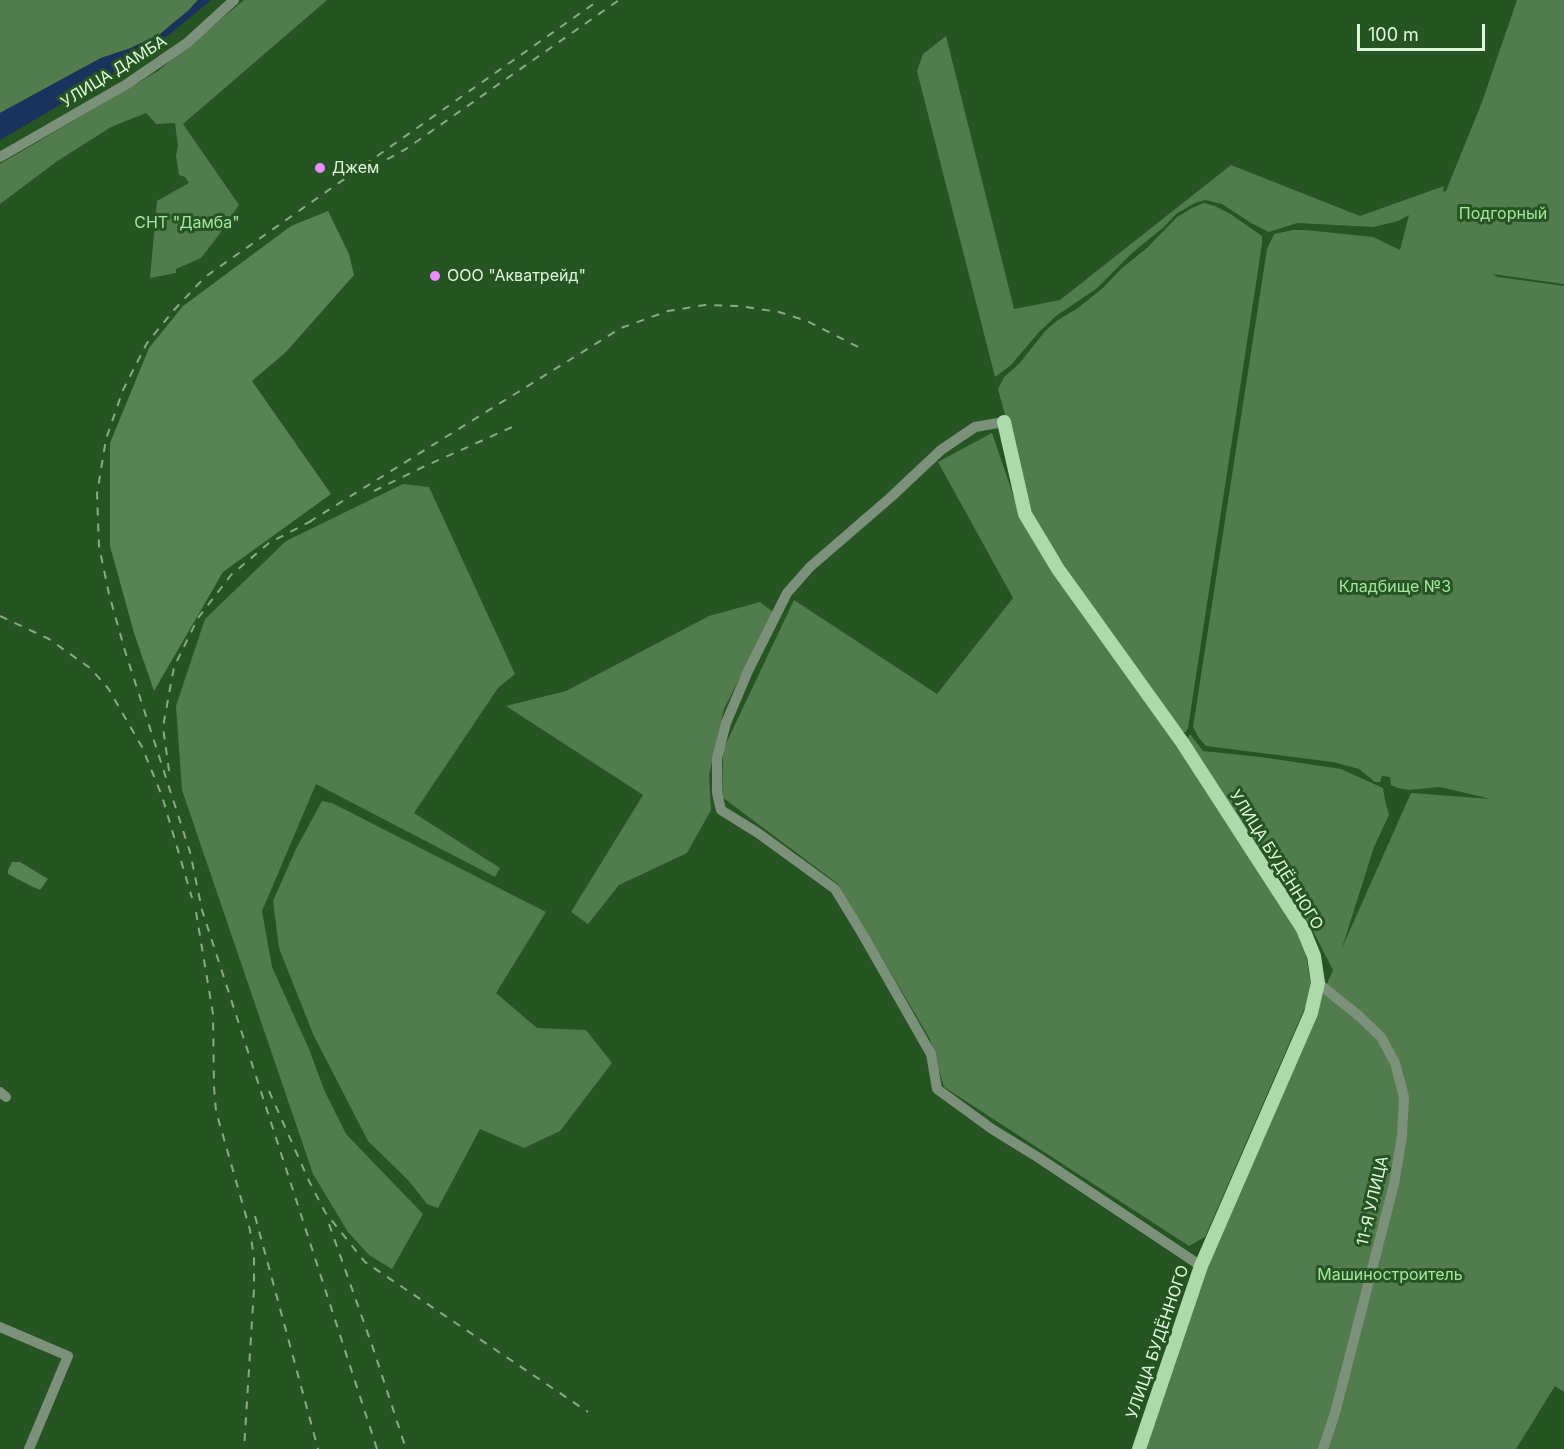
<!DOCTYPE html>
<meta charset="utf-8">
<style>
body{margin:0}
#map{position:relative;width:1564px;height:1449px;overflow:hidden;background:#265423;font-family:Inter,sans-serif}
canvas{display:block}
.scale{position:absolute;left:1357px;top:24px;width:128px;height:27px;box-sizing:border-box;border:3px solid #def7db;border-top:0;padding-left:8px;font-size:18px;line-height:21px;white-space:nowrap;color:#def7db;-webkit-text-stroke:4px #265423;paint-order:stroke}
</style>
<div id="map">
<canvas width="1564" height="1449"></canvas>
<div class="scale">100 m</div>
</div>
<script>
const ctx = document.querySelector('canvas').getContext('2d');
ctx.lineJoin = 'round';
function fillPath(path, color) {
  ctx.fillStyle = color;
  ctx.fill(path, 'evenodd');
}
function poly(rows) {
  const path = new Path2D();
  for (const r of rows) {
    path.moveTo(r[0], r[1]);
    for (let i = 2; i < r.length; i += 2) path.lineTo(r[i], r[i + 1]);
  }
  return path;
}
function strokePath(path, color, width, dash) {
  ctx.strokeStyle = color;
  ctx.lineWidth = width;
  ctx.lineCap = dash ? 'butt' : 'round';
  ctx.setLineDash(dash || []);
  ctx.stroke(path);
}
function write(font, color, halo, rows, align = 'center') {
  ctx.font = font + ' Inter,sans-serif';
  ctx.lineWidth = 6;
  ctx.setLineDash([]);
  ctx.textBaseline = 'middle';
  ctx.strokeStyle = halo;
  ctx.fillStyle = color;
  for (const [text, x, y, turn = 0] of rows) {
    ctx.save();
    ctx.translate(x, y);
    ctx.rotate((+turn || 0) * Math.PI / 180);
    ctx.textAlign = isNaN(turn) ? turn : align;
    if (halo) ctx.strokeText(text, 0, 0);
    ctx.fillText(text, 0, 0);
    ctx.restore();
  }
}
fillPath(poly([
 [0,0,198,0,189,10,160,34,131,48,101,58,0,113],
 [244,0,327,0,183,124,239,205,218,236,201,258,176,269,176,273,150,278,157,201,189,183,185,177,179,175,176,155,178,146,175,123,156,124,146,113,111,127,56,162,0,204,0,164,158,71],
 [1517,0,1564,0,1564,284,1492,274,1498,277,1564,286,1564,1392,1555,1386,1516,1449,1143,1449,1201,1270,1333,970,1313,931,1276,872,1186,741,1190,734,1203,751,1261,757,1341,769,1383,788,1385,800,1389,815,1374,847,1342,948,1411,793,1491,799,1440,787,1409,790,1398,788,1391,785,1390,777,1382,776,1380,782,1375,782,1359,769,1333,762,1206,746,1199,738,1193,727,1267,249,1274,234,1293,230,1306,230,1373,237,1400,250,1409,215,1398,221,1373,227,1297,223,1269,232,1251,223,1222,204,1205,200,1195,203,1176,214,1164,227,1132,253,1096,289,1056,316,1039,332,1011,365,995,377,917,71,923,54,946,36,1014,309,1060,300,1231,165,1360,216,1444,186,1443,192,1446,191,1482,102],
 [1204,203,1215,206,1232,215,1262,236,1262,244,1188,728,1186,732,1180,732,1153,695,1049,543,1032,513,998,389,1004,377,1019,364,1046,330,1058,320,1078,308,1103,288,1122,268,1147,248,1177,217,1192,208],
 [992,433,1020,515,1184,756,1303,939,1312,991,1205,1237,1189,1246,944,1087,930,1039,838,884,722,797,723,750,794,600,937,694,1013,598,938,462],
 [403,484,429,487,515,674,498,688,414,813,500,868,495,877,316,784,262,911,272,967,309,1049,325,1092,346,1134,423,1214,392,1269,369,1255,348,1232,313,1174,182,790,176,706,205,619,286,541],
 [760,602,773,612,724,709,709,775,711,810,687,853,619,885,588,924,571,912,643,795,506,706,566,691,709,616],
 [322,801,332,803,546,912,496,993,537,1028,586,1030,612,1063,560,1131,524,1148,480,1129,438,1208,427,1204,409,1181,368,1141,313,1034,279,948,273,901,296,849]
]), '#527c4e');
fillPath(poly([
 [328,211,349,254,354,275,286,352,252,381,331,494,223,572,154,691,134,633,110,546,110,443,149,348,183,306,291,226],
 [12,862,20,862,48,879,40,890,31,886,8,874,8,870]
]), '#588354');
fillPath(poly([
 [198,0,211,0,174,31,123,68,0,140,0,113,101,58,131,48,160,34,189,10]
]), '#1b315e');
strokePath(poly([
 [0,157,127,84,187,43,234,0],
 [1004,422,975,427,941,450,891,497,810,567,787,593,748,671,726,723,717,758,717,793,721,810,758,833,835,889,863,935,931,1054,937,1089,992,1129,1039,1158,1201,1266],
 [1318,983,1359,1016,1381,1037,1395,1063,1404,1097,1402,1136,1394,1184,1335,1413,1323,1449],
 [0,1092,6,1097],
 [0,1327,68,1356,29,1449]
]), '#7c917a', 10);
strokePath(poly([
 [1004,422,1025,514,1058,569,1182,742,1303,929,1314,956,1318,983,1311,1013,1201,1266,1139,1449]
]), '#aed9aa', 14);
strokePath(poly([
 [373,167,406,149,619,0],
 [374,491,423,467,519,424],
 [309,522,621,328,668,311,705,305,739,306,779,312,807,321,862,349],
 [0,616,49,639,90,668,108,688,142,747,162,796,192,898],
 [169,771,163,727,174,667,198,618,231,575,269,543,317,518],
 [196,912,213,1014,214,1087,216,1111,250,1230,254,1258,254,1289,244,1449],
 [269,1091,309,1181,325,1212,365,1262,588,1412],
 [255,1216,318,1449],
 [329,1224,374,1351,406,1449],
 [377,1449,202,910,190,852,125,651,109,594,99,546,97,494,106,439,123,390,147,343,174,310,205,277,599,0]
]), '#89ab86', 2, [8, 8]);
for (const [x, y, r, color] of [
 [320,168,6,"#ed8cfa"],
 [435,276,6,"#ed8cfa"]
]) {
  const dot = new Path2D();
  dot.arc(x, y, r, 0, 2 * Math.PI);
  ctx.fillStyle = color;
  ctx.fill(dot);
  strokePath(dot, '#265423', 2);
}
write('16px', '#def7db', '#265423', [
 ["УЛИЦА ДАМБА",114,72,-32],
 ["УЛИЦА БУДЁННОГО",1276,860,58],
 ["11-Я УЛИЦА",1373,1201,-77],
 ["УЛИЦА БУДЁННОГО",1158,1342,-71]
]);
write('16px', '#def7db', '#265423', [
 ["Джем",332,168],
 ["ООО \"Акватрейд\"",447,276]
], 'left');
write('16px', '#a5e5a0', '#265423', [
 ["Подгорный",1503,214],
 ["СНТ \"Дамба\"",187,223],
 ["Кладбище №3",1395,587],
 ["Машиностроитель",1390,1275]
]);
</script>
